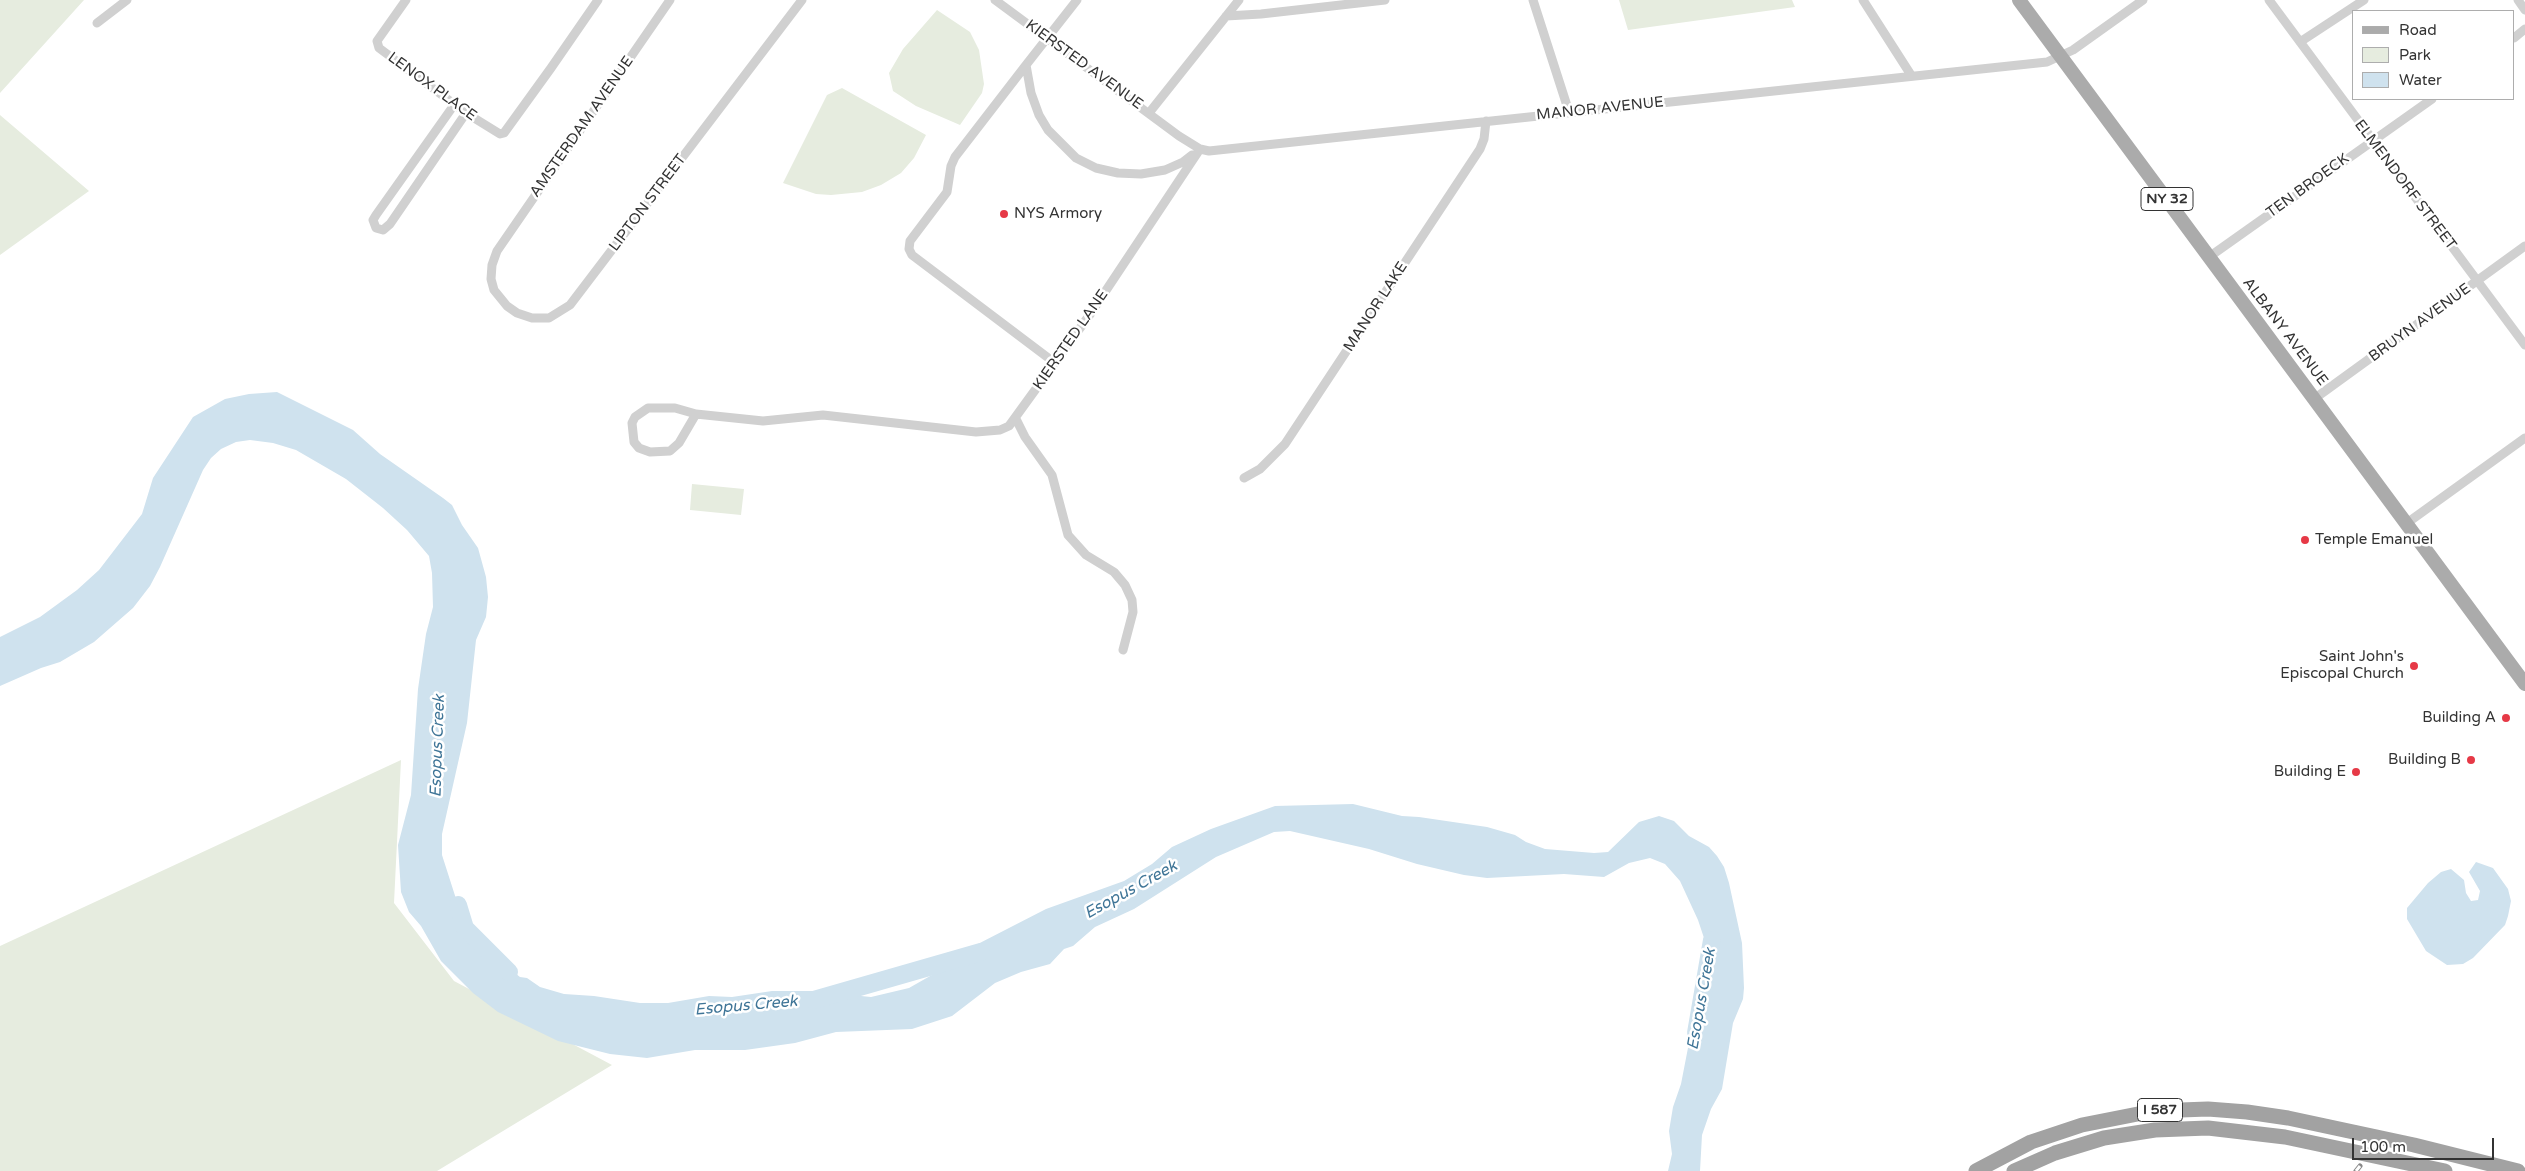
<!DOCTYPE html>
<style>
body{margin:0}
#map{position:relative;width:2525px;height:1171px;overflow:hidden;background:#fff;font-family:"Varela Round",sans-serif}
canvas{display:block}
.legend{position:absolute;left:2352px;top:10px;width:162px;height:90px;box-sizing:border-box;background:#fff;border:1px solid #adadad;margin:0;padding:6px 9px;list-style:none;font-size:15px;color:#333}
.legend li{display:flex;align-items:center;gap:10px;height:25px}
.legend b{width:25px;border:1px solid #adadad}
.scale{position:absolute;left:2352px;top:1138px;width:142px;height:22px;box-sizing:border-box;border:2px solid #333;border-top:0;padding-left:6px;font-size:15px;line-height:18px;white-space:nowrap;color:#333;-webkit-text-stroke:4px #fff;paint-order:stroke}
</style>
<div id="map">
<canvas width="2525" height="1171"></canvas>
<ul class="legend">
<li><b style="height:6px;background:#ababab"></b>Road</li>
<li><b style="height:14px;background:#e6ecdf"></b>Park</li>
<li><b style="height:14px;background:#cfe2ee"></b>Water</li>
</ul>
<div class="scale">100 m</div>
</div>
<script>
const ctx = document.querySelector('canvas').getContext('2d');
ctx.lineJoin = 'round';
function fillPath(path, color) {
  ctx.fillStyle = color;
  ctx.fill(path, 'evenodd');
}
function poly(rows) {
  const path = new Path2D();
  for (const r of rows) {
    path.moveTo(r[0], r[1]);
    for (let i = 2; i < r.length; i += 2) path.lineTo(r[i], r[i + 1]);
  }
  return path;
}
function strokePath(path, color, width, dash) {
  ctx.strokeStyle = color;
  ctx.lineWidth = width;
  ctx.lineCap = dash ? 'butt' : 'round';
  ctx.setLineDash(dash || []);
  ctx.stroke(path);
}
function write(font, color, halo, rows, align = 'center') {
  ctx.font = font + ' "Varela Round",sans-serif';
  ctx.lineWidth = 5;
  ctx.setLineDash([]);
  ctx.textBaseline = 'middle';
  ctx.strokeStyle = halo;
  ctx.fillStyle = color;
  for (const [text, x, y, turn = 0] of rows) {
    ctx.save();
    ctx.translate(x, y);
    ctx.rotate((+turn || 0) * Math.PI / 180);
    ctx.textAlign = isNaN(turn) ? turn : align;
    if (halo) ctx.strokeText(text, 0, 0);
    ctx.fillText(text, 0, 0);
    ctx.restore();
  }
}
fillPath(poly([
 [0,0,84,0,0,93],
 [1619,0,1792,0,1795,7,1628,30],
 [937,10,970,32,979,50,984,84,982,93,960,125,916,106,893,91,889,73,903,49],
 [842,88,926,135,914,158,901,173,881,185,862,192,831,195,816,194,783,183,827,95],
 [0,115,89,191,0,255],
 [692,484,744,489,741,515,690,510],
 [401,760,394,903,454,981,612,1065,437,1171,0,1171,0,946]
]), '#e6ecdf');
fillPath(poly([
 [277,392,353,430,380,454,443,498,452,505,462,525,478,548,486,577,488,597,486,617,476,640,467,723,442,834,442,855,466,930,482,948,520,977,527,978,540,987,564,994,594,996,640,1003,668,1003,709,996,732,997,772,991,812,991,871,997,909,988,953,963,972,947,1046,909,1124,881,1152,864,1172,847,1211,829,1275,806,1353,804,1402,816,1419,817,1487,827,1515,835,1526,842,1545,849,1594,853,1608,852,1639,822,1659,816,1674,821,1689,836,1709,847,1717,856,1724,867,1729,883,1742,943,1744,988,1743,999,1733,1023,1722,1089,1711,1109,1702,1135,1700,1171,1668,1171,1672,1154,1669,1131,1673,1107,1681,1084,1693,1022,1706,997,1710,970,1707,947,1698,920,1680,881,1665,864,1650,858,1629,863,1604,877,1564,874,1487,878,1464,875,1417,864,1369,849,1290,831,1274,832,1216,857,1134,909,1095,927,1073,946,1064,949,1050,964,1021,972,995,983,952,1016,912,1029,836,1032,795,1043,745,1050,695,1050,647,1058,610,1054,558,1041,498,1012,473,993,441,961,421,926,409,912,401,892,398,845,411,795,418,689,426,634,433,607,432,573,429,556,407,530,383,508,346,479,296,450,273,443,250,440,236,442,221,449,211,458,203,470,160,567,150,586,133,608,94,642,60,662,41,668,0,686,0,637,40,617,77,590,99,570,142,514,153,478,193,417,225,399,249,394],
 [2476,862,2493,868,2508,889,2511,901,2508,916,2505,925,2473,958,2463,964,2447,965,2426,951,2407,919,2407,908,2428,883,2441,872,2451,869,2464,880,2466,893,2471,901,2478,900,2480,891,2469,872]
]), '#cfe2ee');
strokePath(poly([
 [458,905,465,928,509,972],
 [814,1000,981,952],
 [1696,1033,1712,940]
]), '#cfe2ee', 18);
strokePath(poly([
 [406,0,377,41,379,48,466,113,500,134,504,133,551,68,598,0],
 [670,0,497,251,492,265,491,279,494,290,507,306,517,313,532,318,549,318,570,305,802,0],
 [995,0,1179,136,1200,149,1209,151,2047,62,2073,50,2143,0],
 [1077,0,1026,65,1031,93,1039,115,1048,130,1076,158,1096,168,1118,173,1141,174,1165,170,1183,162,1192,155],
 [1533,0,1569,112],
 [1863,0,1911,75],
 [2269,0,2525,345],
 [2518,0,2525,10],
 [1226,16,1261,14,1385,0],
 [97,23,127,0],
 [2514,38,2525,29],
 [2300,42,2364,0],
 [1026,65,955,157,951,166,947,192,910,241,909,249,912,255,1055,363],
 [454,105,376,215,373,220,376,228,383,230,390,224,466,113],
 [1149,113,1239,0],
 [2209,257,2432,99],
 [2314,399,2525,246],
 [696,414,675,408,648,408,635,417,632,423,634,442,639,448,650,452,670,451,679,443,696,414,763,421,823,415,976,432,1000,430,1009,426,1091,313,1200,149],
 [1016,419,1025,437,1052,475,1068,535,1086,555,1114,572,1125,585,1132,600,1133,612,1123,650],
 [1244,478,1260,469,1285,444,1480,149,1484,139,1486,121],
 [2407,523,2525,438]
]), '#d0d0d0', 9);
strokePath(poly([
 [2019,0,2525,684]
]), '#ababab', 14);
strokePath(poly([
 [1976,1171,2031,1142,2082,1125,2153,1111,2208,1109,2247,1112,2288,1118,2414,1145,2518,1171],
 [2014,1171,2055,1153,2104,1138,2155,1130,2208,1128,2285,1137,2445,1171]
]), '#a2a2a2', 15);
const rail = poly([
 [2356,1171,2360,1166]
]);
strokePath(rail, '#888', 5);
strokePath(rail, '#fff', 3, [9]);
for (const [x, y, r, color] of [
 [1004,214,5,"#e63946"],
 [2305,540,5,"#e63946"],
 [2414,666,5,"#e63946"],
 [2506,718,5,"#e63946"],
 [2471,760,5,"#e63946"],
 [2356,772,5,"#e63946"]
]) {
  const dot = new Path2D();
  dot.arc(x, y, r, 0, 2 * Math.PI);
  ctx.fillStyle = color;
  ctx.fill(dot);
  strokePath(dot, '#fff', 2);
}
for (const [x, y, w] of [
 [2167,199,52],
 [2160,1110,45]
]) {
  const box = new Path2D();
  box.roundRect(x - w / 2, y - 11.5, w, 23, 4);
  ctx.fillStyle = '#fff';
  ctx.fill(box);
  strokePath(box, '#333', 1);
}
write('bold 14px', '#333', null, [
 ["NY 32",2167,199],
 ["I 587",2160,1110]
]);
write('15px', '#333', '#fff', [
 ["KIERSTED AVENUE",1084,65,36],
 ["LENOX PLACE",432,87,36],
 ["MANOR AVENUE",1600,109,-6],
 ["AMSTERDAM AVENUE",582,127,-55],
 ["ELMENDORF STREET",2405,185,53],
 ["TEN BROECK",2308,186,-36],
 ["LIPTON STREET",648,203,-53],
 ["MANOR LAKE",1376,307,-57],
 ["BRUYN AVENUE",2420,323,-36],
 ["ALBANY AVENUE",2285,332,53],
 ["KIERSTED LANE",1071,340,-55]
]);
write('15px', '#333', '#fff', [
 ["NYS Armory",1014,214,"left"],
 ["Temple Emanuel",2315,540,"left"],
 ["Saint John's",2404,657],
 ["Episcopal Church",2404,674],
 ["Building A",2496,718],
 ["Building B",2461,760],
 ["Building E",2346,772]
], 'right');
write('italic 16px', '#3f7597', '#fff', [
 ["Esopus Creek",438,746,-88],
 ["Esopus Creek",1131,890,-29],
 ["Esopus Creek",1702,999,-80],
 ["Esopus Creek",746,1006,-5]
]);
</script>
